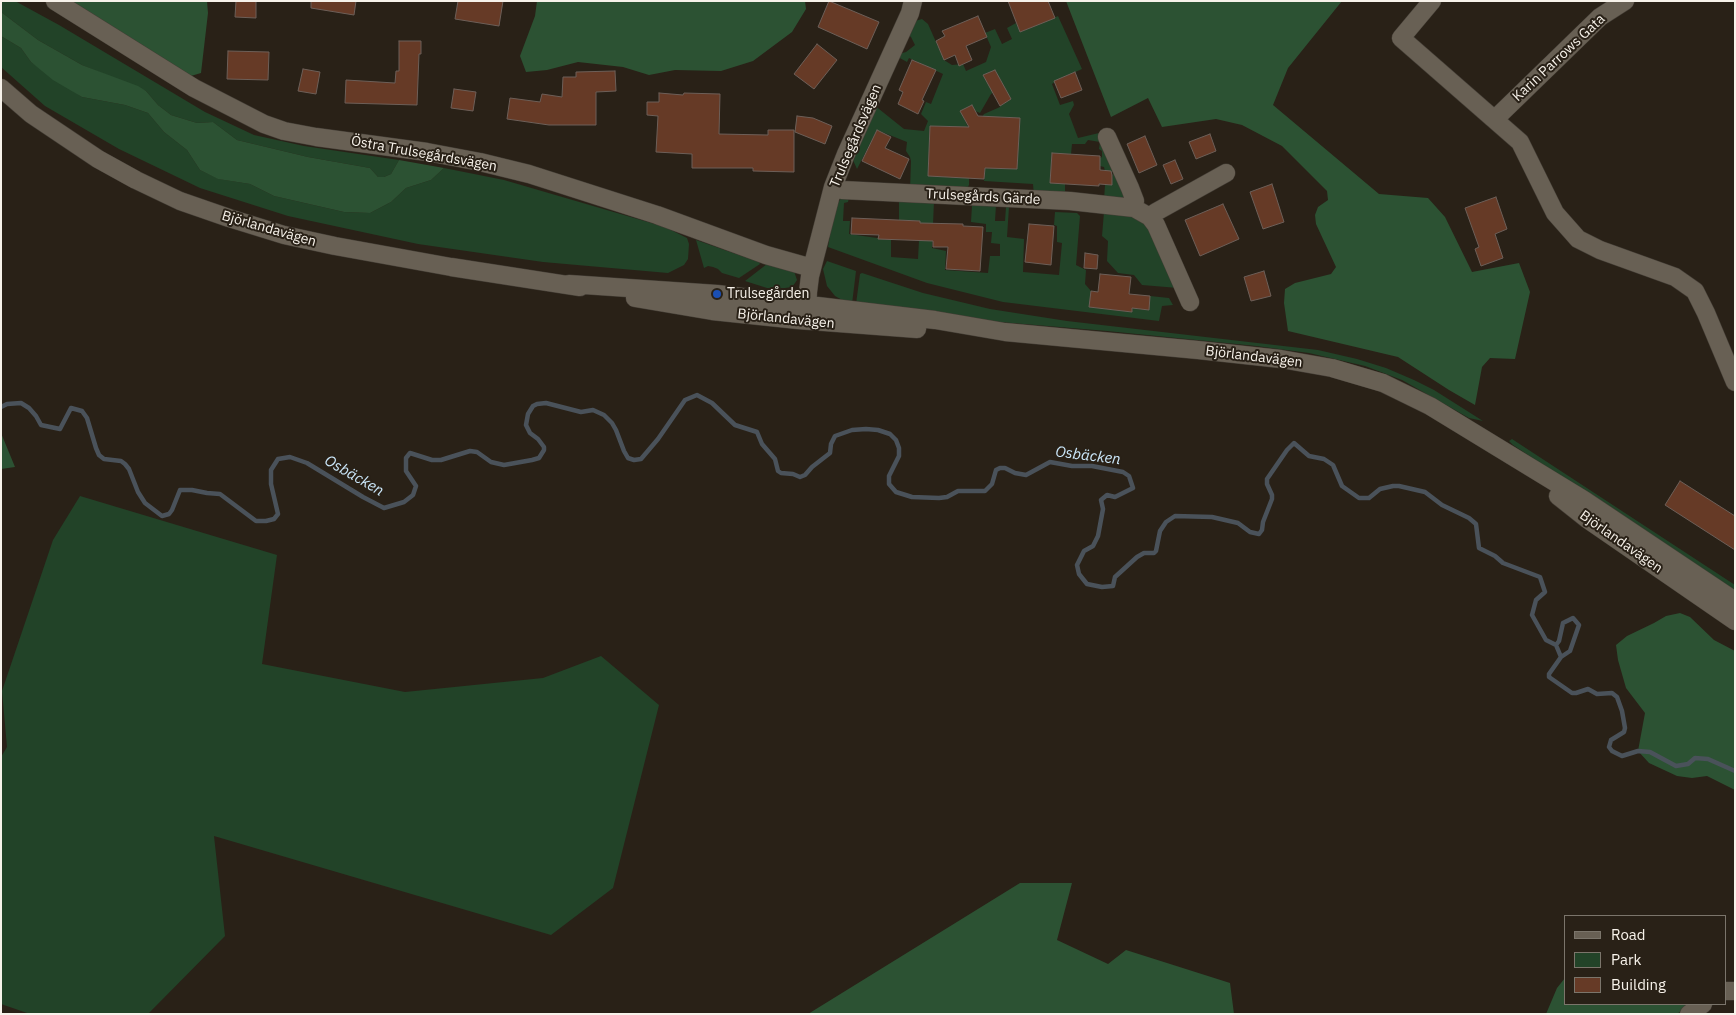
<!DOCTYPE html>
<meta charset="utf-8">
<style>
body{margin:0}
#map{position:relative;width:1736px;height:1015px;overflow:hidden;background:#292117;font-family:"IBM Plex Sans",sans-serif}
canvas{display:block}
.frame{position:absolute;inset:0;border:2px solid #f7f2ea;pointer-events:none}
.legend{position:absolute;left:1564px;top:915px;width:162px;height:90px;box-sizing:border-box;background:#292117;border:1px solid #7b756b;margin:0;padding:6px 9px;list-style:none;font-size:15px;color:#f7f2ea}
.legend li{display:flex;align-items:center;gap:10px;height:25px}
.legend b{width:25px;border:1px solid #7b756b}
</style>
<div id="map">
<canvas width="1736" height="1015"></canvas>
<div class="frame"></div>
<ul class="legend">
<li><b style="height:6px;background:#686054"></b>Road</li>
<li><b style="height:14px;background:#224328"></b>Park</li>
<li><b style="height:14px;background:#663a26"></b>Building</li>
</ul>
</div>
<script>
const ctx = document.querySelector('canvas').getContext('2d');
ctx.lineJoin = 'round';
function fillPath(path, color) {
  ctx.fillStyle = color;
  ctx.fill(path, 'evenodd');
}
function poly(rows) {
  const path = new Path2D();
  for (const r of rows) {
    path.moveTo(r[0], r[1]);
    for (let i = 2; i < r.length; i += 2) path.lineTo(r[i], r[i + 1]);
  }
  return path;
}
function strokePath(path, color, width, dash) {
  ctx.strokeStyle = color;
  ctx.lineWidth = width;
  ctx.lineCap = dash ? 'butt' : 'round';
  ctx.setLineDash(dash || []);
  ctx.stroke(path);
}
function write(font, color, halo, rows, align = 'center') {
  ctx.font = font + ' "IBM Plex Sans",sans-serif';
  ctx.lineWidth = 4;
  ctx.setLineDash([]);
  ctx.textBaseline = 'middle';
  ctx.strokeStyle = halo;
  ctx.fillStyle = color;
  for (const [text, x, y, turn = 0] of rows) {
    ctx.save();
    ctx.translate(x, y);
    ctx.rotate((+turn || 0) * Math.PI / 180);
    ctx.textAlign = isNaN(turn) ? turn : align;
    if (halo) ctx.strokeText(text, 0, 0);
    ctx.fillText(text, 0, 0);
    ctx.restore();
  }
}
fillPath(poly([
 [1,1,15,1,59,25,205,112,254,135,304,146,399,160,391,174,384,177,378,177,370,168,308,157,237,140,213,122,197,123,171,115,158,105,146,91,82,65,38,40,1,12],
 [1058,16,1082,69,1055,81,1055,82,1052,84,1060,105,1073,101,1074,105,1069,114,1078,138,1099,133,1125,187,1126,198,1104,200,1105,185,1112,185,1113,172,1105,171,1104,167,1100,166,1100,158,1102,157,1102,151,1099,149,1100,142,1088,140,1085,144,1072,144,1071,154,1052,153,1050,183,1065,184,1065,198,1034,196,1033,184,984,181,985,168,983,168,1017,169,1019,118,982,117,984,114,1000,107,1000,106,1011,99,1003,86,991,94,980,113,975,111,972,105,961,111,970,132,964,127,930,126,928,176,962,178,969,165,969,185,967,188,910,191,911,161,910,157,906,151,907,142,877,130,857,169,852,158,874,105,904,129,924,131,928,121,921,114,926,102,931,104,943,74,909,58,907,62,898,57,899,54,906,52,915,45,911,37,906,33,915,21,922,19,928,24,944,60,952,65,963,64,966,71,986,62,991,47,985,33,995,29,1002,44,1012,39,1007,28,1016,23,1020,32],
 [1,36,21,48,31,62,82,97,125,105,148,113,164,132,187,150,200,170,219,179,250,184,274,196,344,212,370,213,391,202,406,188,431,180,444,168,504,180,665,227,687,238,689,244,688,259,684,265,668,273,543,262,418,244,288,216,200,188,119,149,45,106,1,67],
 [849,197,848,202,844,203,843,221,850,221,849,234,891,240,891,257,918,259,920,221,899,220,899,201,934,201,932,248,946,251,945,270,988,273,990,256,1000,256,1000,244,991,243,992,232,986,232,986,224,971,222,972,205,996,205,995,221,1005,221,1006,207,1009,207,1007,237,1024,239,1023,272,1059,275,1062,243,1057,242,1057,226,1054,225,1055,212,1077,213,1080,216,1076,265,1086,270,1085,284,1091,291,1089,307,1132,312,1134,294,1138,295,1137,309,1149,310,1150,296,1169,298,1173,305,1162,306,1159,321,1003,302,927,283,828,247,834,210,841,198],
 [1113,211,1146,220,1178,288,1142,285,1134,275,1118,273,1107,261,1108,241,1102,236,1104,212],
 [696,240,759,262,760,264,739,278,722,273,718,269,713,267,708,266,704,268],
 [827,261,856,271,852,304,844,301,835,296,827,286,823,269],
 [767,264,794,271,797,280,795,283,792,287,778,289,767,288,745,281],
 [862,273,923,293,990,309,1067,321,1318,350,1357,359,1386,368,1414,380,1434,390,1483,421,1469,418,1402,380,1365,366,1309,353,1256,346,1107,331,964,319,856,304,860,274],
 [1512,439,1735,585,1735,592,1513,445,1509,441],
 [80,496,277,555,262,664,405,692,543,678,601,656,659,705,613,888,551,935,214,836,225,936,148,1014,30,1014,1,1004,1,757,7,747,2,691,53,540]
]), '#224328');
fillPath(poly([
 [63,1,207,1,208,13,201,73,184,78],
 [537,1,805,1,806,9,792,32,753,61,721,71,675,70,649,75,623,67,578,62,547,70,526,72,520,56,535,16],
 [1066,1,1342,1,1288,68,1273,105,1379,194,1428,198,1445,217,1472,272,1519,263,1530,292,1515,359,1490,358,1482,367,1475,405,1449,390,1398,357,1288,331,1284,303,1285,289,1295,283,1331,274,1336,267,1316,224,1315,215,1318,207,1328,200,1327,191,1282,146,1242,125,1216,119,1162,127,1148,98,1111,117],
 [1,12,38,40,82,65,138,86,146,91,158,105,171,115,197,123,213,122,237,140,308,157,370,168,378,177,384,177,391,174,399,160,444,168,431,180,406,188,391,202,370,213,344,212,274,196,250,184,218,179,200,170,187,150,164,132,148,113,125,105,82,97,53,80,31,62,21,48,1,36],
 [1,433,15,467,1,469],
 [1680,613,1690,617,1714,640,1735,651,1735,790,1707,776,1692,778,1677,776,1649,763,1638,751,1645,713,1626,688,1618,660,1616,645,1627,636,1654,623,1666,616],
 [1020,883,1072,883,1057,940,1108,964,1126,950,1230,983,1234,1014,808,1014],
 [1565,978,1565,1004,1691,1004,1677,1014,1546,1014,1557,988]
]), '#2c5233');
strokePath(poly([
 [1,407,7,404,21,403,29,408,36,416,41,425,60,429,71,408,82,411,87,418,96,448,99,455,104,459,121,461,125,464,129,469,138,492,145,503,162,516,169,514,172,510,180,490,192,490,207,493,220,494,256,521,266,521,274,519,278,514,271,484,271,470,278,459,290,457,307,463,363,497,384,508,404,502,413,495,416,486,406,471,406,458,410,453,432,460,441,460,470,451,477,452,491,462,504,465,532,460,539,458,544,450,544,447,538,439,530,433,526,425,528,414,533,406,537,404,546,403,581,412,593,410,604,415,612,423,616,430,624,451,628,458,634,460,641,459,658,439,685,400,697,395,712,403,735,425,757,432,762,444,775,459,778,471,781,473,793,474,800,477,805,475,812,467,830,453,831,444,835,436,852,430,866,429,878,430,890,434,896,440,899,448,899,456,889,476,889,484,896,492,912,497,939,498,947,497,958,491,985,491,992,484,996,470,1000,468,1005,468,1015,473,1026,475,1050,462,1072,466,1092,466,1123,472,1129,476,1133,488,1115,497,1107,495,1101,500,1103,509,1098,536,1093,546,1084,551,1077,565,1079,574,1087,584,1102,587,1113,586,1115,577,1137,557,1144,553,1154,553,1156,551,1160,531,1166,522,1175,516,1212,517,1238,523,1250,532,1259,534,1262,530,1263,522,1272,499,1272,495,1267,484,1267,479,1287,450,1294,443,1309,456,1324,459,1333,465,1342,486,1359,498,1369,498,1380,489,1393,486,1399,486,1425,492,1442,505,1469,518,1476,524,1479,548,1495,556,1503,563,1540,577,1545,592,1536,600,1532,615,1546,640,1556,645,1559,641,1563,623,1573,618,1579,625,1570,651,1561,657,1549,674,1549,677,1572,693,1576,693,1588,689,1597,694,1612,693,1617,697,1622,711,1625,728,1624,732,1611,740,1609,747,1612,751,1622,756,1638,751,1650,752,1676,766,1688,764,1695,758,1708,759,1735,771],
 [1556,645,1561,657]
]), '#4a525a', 4.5);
const building = poly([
 [236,1,256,1,256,18,235,17,236,1],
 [311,1,356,1,354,15,311,8,311,1],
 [458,1,503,1,499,26,455,19,458,1],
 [829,1,879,22,867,49,818,27,829,1],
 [1008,1,1048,1,1055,18,1020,32,1008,1],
 [978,16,987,37,966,46,972,60,959,66,955,55,944,60,936,41,945,36,942,31,978,16],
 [399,41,421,41,421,54,419,54,417,105,345,103,346,80,395,83,396,71,399,71,399,41],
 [817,44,837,60,814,89,794,74,817,44],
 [228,51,269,52,268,80,227,79,228,51],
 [912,60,936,70,922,100,924,101,918,114,898,104,903,92,899,90,912,60],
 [303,69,320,72,316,94,298,91,303,69],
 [995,70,1011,99,1000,106,983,75,995,70],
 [615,71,616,91,596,92,596,125,549,125,507,119,510,98,540,102,542,94,562,97,563,77,576,77,576,72,615,71],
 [1075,72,1082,90,1061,98,1054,81,1075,72],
 [454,89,476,92,473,111,451,108,454,89],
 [659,93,683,95,684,93,720,94,719,134,768,135,768,130,794,130,794,172,753,171,753,168,692,168,692,154,656,152,658,116,647,115,647,102,659,102,659,93],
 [972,105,978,116,1020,118,1017,169,985,168,984,179,928,176,930,126,969,127,960,111,972,105],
 [797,116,813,118,832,126,825,144,795,132,797,116],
 [877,130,891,137,885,148,909,159,900,179,862,161,877,130],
 [1210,134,1216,151,1196,159,1189,142,1210,134],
 [1145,136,1157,165,1139,173,1127,144,1145,136],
 [1052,153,1100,156,1100,170,1111,171,1112,175,1112,185,1099,184,1099,186,1050,183,1052,153],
 [1175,160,1183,179,1171,184,1163,165,1175,160],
 [1272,184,1284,222,1263,229,1250,192,1272,184],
 [1496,197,1507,229,1495,234,1503,258,1481,266,1475,249,1479,247,1465,208,1496,197],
 [1223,204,1239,239,1200,256,1185,220,1223,204],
 [852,218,920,221,920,223,963,224,963,226,983,227,980,271,946,269,948,247,933,247,933,241,878,239,879,235,851,234,852,218],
 [1029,224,1054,226,1051,265,1025,262,1029,224],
 [1085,253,1098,255,1097,269,1084,268,1085,253],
 [1264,271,1271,296,1251,301,1244,277,1264,271],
 [1100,274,1131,277,1129,294,1150,296,1149,310,1132,308,1132,312,1089,307,1091,291,1098,292,1100,274],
 [1680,481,1735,516,1735,550,1665,505,1680,481]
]);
fillPath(building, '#663a26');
strokePath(building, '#6d5f58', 1);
const minor = poly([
 [55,1,194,88,264,124,284,131,316,137,427,152,480,162,529,174,657,215,766,255,812,268],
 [1432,1,1401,38,1520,142,1555,213,1578,239,1600,250,1675,277,1695,291,1706,313,1735,382],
 [1,88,31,114,98,159,136,180,180,201,229,218,284,235,335,246,451,267,580,287],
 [1495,119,1600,17,1625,1],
 [1107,137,1130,188,1135,201,1134,208],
 [833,187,842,190,1070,201,1134,208,1150,217,1156,225,1190,302],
 [1150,217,1156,212,1226,173],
 [569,284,717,294,935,320,1005,332,1198,350,1281,359,1332,368,1383,383,1430,406,1584,500,1735,601],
 [635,298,712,311,798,320,917,329],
 [807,316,808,292,810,276,833,187,846,154,910,13,913,1],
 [1558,496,1587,519,1735,621],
 [1725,991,1735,991],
 [1689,1014,1703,1004]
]);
strokePath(minor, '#443e36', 19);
strokePath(minor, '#686054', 18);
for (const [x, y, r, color] of [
 [717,294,5,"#1a4fb4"]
]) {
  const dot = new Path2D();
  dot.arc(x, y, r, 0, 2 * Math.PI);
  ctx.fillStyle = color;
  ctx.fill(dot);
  strokePath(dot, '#292117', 2);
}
write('14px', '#f7f2ea', '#292117', [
 ["Karin Parrows Gata",1559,58,-43],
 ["Trulsegårdsvägen",856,136,-67],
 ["Östra Trulsegårdsvägen",424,154,10],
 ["Trulsegårds Gärde",983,197,3],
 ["Björlandavägen",269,229,16],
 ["Björlandavägen",786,319,6],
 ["Björlandavägen",1254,357,7],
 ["Björlandavägen",1621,542,35]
]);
write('14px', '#f7f2ea', '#292117', [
 ["Trulsegården",727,294]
], 'left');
write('italic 15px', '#cce8fb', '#292117', [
 ["Osbäcken",1088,456,7],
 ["Osbäcken",354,476,30]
]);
</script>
